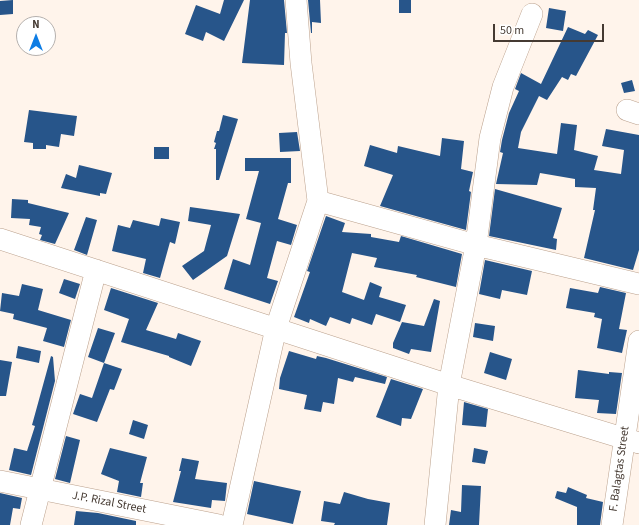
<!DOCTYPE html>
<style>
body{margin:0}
#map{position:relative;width:639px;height:525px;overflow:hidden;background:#fff4eb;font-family:"Source Sans 3",sans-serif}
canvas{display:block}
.north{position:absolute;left:16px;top:16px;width:40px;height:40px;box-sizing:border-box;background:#fff;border:1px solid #b5b0ad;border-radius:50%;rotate:0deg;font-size:11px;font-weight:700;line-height:16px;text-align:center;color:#453a32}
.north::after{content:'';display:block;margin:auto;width:14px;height:18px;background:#0e7de4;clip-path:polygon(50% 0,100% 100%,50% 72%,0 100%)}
.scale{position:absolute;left:493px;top:24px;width:111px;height:18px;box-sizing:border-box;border:2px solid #453a32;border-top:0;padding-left:5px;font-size:12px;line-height:14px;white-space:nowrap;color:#453a32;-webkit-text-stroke:3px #fff;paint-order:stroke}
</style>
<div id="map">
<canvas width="639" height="525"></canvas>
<div class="north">N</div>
<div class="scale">50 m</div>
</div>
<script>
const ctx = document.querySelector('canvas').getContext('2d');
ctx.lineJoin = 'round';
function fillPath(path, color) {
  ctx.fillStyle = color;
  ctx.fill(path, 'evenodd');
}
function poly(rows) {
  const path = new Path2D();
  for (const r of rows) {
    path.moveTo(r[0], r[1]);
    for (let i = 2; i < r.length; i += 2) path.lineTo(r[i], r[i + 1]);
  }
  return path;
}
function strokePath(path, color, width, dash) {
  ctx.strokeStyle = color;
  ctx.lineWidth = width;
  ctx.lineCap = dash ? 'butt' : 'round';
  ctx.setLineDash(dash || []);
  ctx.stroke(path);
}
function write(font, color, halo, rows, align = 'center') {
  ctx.font = font + ' "Source Sans 3",sans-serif';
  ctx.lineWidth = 4;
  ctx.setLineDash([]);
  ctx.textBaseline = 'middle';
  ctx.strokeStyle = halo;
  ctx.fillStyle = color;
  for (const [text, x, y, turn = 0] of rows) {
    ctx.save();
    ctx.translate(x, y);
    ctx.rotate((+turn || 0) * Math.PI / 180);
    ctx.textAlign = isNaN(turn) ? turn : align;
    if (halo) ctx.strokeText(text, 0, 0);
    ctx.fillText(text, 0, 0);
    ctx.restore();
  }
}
fillPath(poly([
 [13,0,13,14,0,15,0,1],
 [224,0,244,0,224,41,206,32,203,41,185,34,196,5,220,14],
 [250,0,284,0,287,33,285,33,284,65,242,63],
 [308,0,320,0,321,23,312,22,312,33,311,33],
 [399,0,411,0,411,13,399,13],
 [549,8,566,11,563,31,546,28],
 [568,27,585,34,588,30,598,35,576,76,571,74,568,80,562,77,547,100,539,96,521,132,518,148,557,154,561,123,577,125,574,150,598,156,594,170,621,174,624,150,602,146,606,129,639,135,639,250,633,270,584,258,595,210,593,210,596,188,575,187,575,179,540,173,537,185,496,184,503,153,500,152,502,140,509,113,519,91,515,89,521,73,541,84],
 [632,80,635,91,624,93,621,83],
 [29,110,77,116,74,136,61,134,59,147,46,145,46,149,33,149,33,143,24,142],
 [223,115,238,119,219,180,216,180,216,149,214,149,216,143,214,142,217,131,219,131],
 [297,132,300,151,280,152,279,133],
 [442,138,464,141,461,169,473,172,469,191,471,192,466,230,380,206,393,175,364,166,370,145,397,153,398,146,440,156],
 [154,147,169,147,169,159,154,159],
 [245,158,291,158,291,183,288,183,278,219,297,225,291,245,277,241,267,278,278,281,270,304,224,289,233,259,250,265,261,223,246,219,259,171,245,171],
 [79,165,112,173,106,194,100,193,100,196,61,188,66,174,76,178],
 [495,189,562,208,553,238,557,239,556,250,489,236],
 [12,199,28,200,28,203,69,213,55,244,40,240,42,235,39,234,41,227,29,225,30,219,11,218],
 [190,207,240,214,227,256,193,280,182,266,204,251,211,225,188,221],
 [326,216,345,223,342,232,371,234,371,237,399,242,401,236,462,254,456,287,416,277,417,275,374,267,377,258,352,253,342,292,364,300,370,282,382,287,379,297,406,305,400,322,376,314,372,325,352,318,350,324,330,317,326,326,310,319,309,323,294,317,310,272,307,271],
 [86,217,97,220,87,255,74,250],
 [161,218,180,222,175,244,170,242,160,278,143,273,146,259,112,251,118,225,130,228,133,220,159,226],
 [485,260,532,271,527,295,502,290,500,299,479,294],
 [64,279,80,284,75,299,59,293],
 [22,284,43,289,38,310,71,320,64,347,43,341,47,328,13,319,14,314,0,311,2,293,19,296],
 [600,287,626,293,619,329,627,330,622,353,597,348,602,319,594,317,595,313,566,308,570,288,598,293],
 [111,288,158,303,146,330,176,339,178,333,201,341,191,366,169,357,169,356,121,342,129,319,104,310],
 [434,299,440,301,431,352,411,349,409,354,393,348,393,343,402,322,424,326],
 [475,323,495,326,493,341,473,337],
 [98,328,115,333,104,363,88,357],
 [18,346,41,351,39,363,16,358],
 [289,351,316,359,317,356,326,358,387,377,385,384,355,377,353,382,338,378,334,404,323,402,321,412,304,409,307,395,279,389,280,378],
 [490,352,512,359,506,380,484,373],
 [51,356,53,357,55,381,31,475,9,470,14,448,27,451,35,426,32,425],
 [0,360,12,362,6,396,0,396],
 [104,363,122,369,114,390,110,389,97,422,73,414,80,394,92,398],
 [578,370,609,374,609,372,622,373,616,414,597,413,599,400,575,398],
 [391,379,423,389,411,419,402,418,401,426,376,417],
 [464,402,488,409,486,427,462,425],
 [133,420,148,425,144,439,129,434],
 [66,436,80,440,70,483,55,479],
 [110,448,147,457,140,483,143,483,141,497,117,492,119,481,101,474],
 [474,448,488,451,485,464,472,462],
 [182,458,199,461,195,479,227,483,225,501,212,500,211,508,173,502,181,471,179,471],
 [254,481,301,491,293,524,247,514],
 [462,485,481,486,479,525,449,525,451,510,461,512],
 [568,487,587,495,586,498,603,502,600,525,577,525,577,507,555,498,557,491,566,493],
 [344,492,368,499,390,503,387,525,334,525,335,523,321,521,324,501,340,504],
 [0,493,22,498,20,509,13,508,10,525,0,525],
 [76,511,98,513,136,521,136,525,74,525]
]), '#27558a');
const minor = poly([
 [627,110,639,114],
 [318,201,476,245,639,284],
 [0,239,449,385,639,443],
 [0,481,219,525],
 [31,525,96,270],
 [232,525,276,328,318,201,301,63,296,0],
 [435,525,449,385,476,245,490,138,503,87,532,14],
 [612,525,639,341]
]);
strokePath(minor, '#bba18d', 22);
strokePath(minor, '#fff', 21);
write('12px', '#453a32', '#fff', [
 ["F. Balagtas Street",620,469,-82],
 ["J.P. Rizal Street",109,503,11]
]);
</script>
